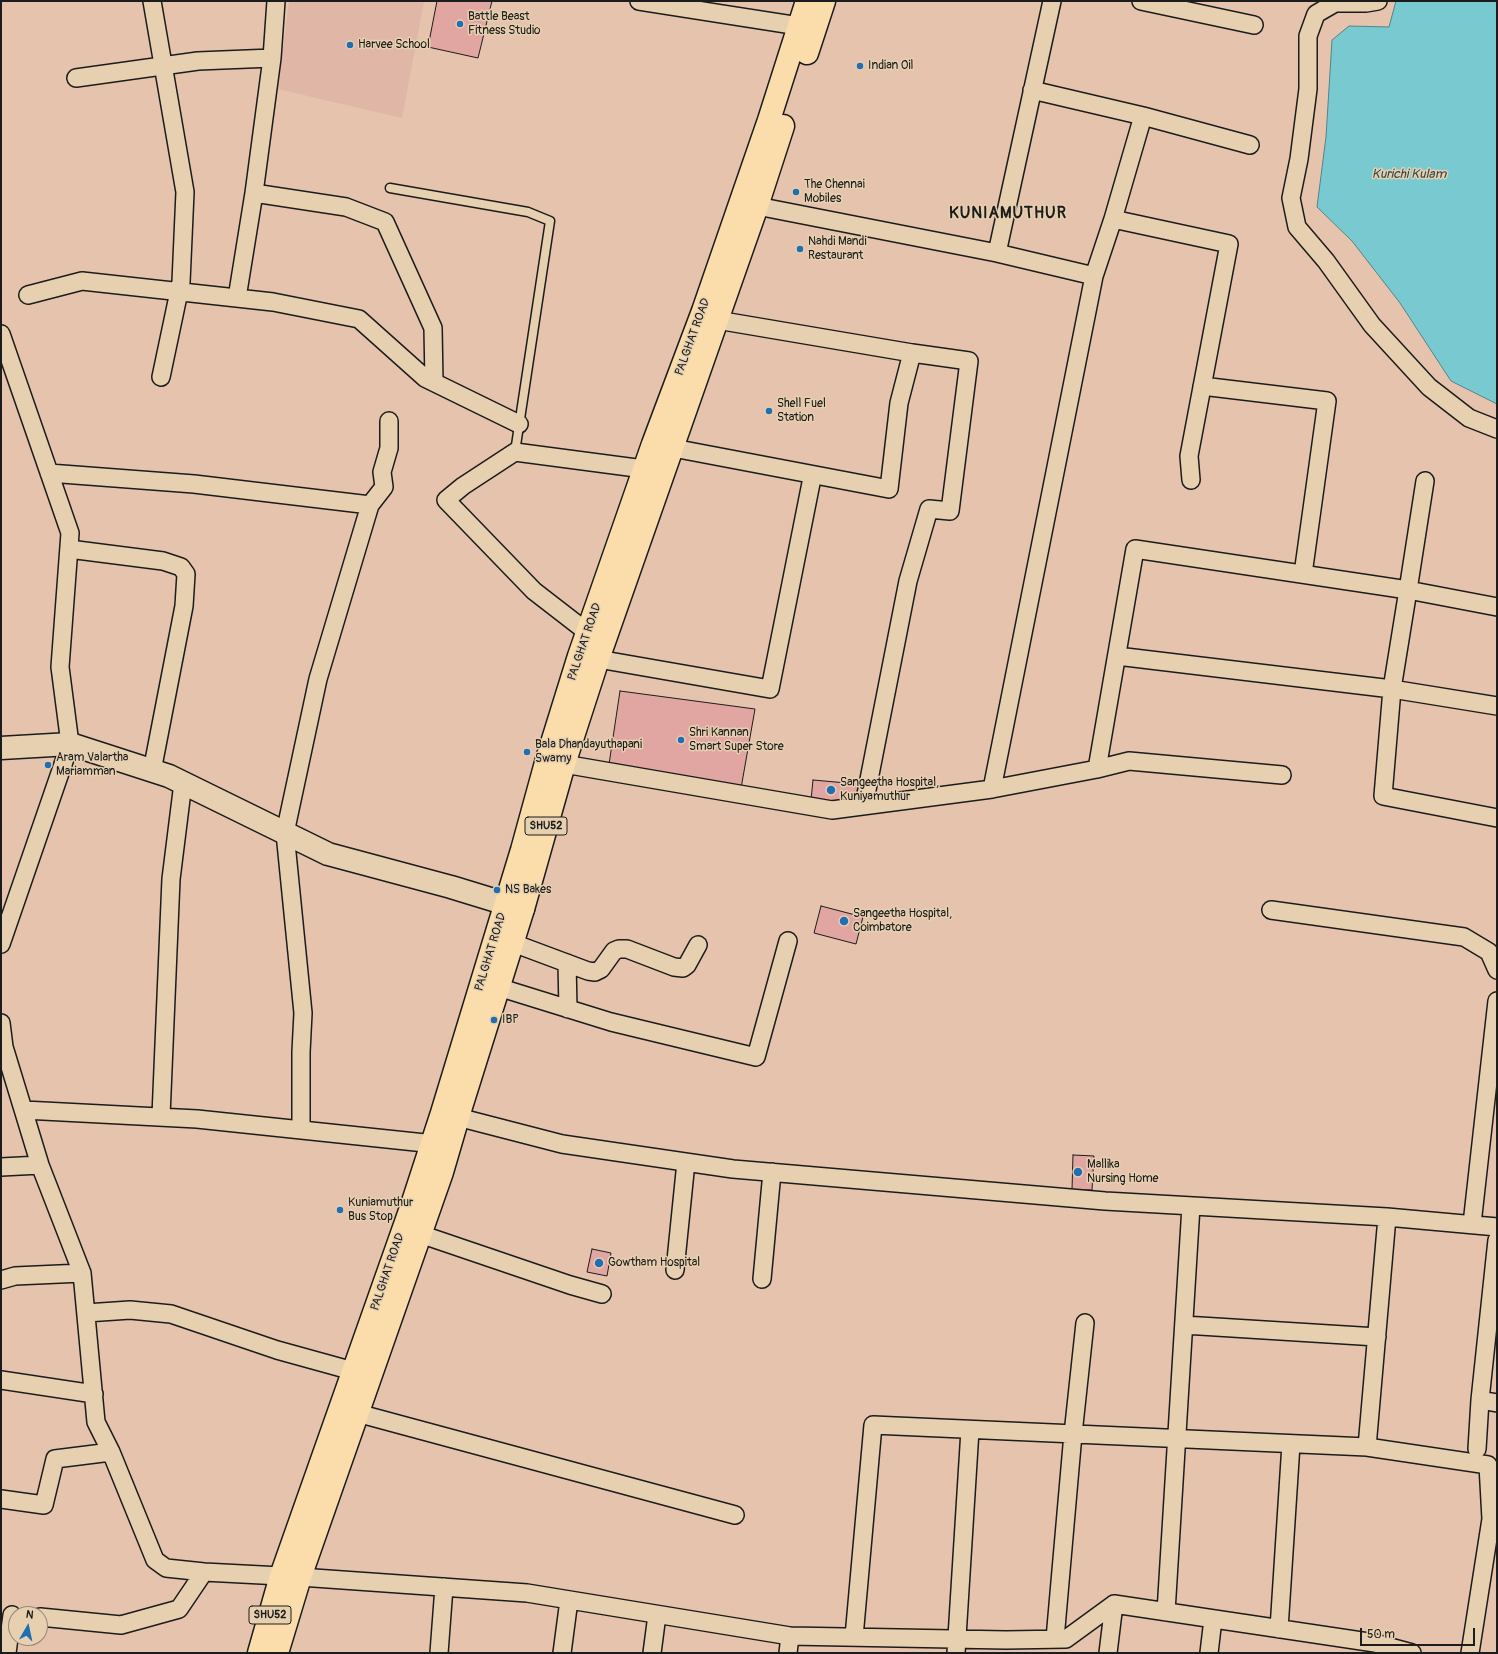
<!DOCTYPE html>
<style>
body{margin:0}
#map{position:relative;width:1498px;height:1654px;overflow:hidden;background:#e5c3ac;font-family:Pangolin,sans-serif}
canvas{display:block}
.frame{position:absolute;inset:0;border:2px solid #1c1c1c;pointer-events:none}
.north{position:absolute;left:8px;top:1606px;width:40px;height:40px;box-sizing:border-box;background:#e7d0b0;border:1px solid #968875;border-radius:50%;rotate:9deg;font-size:11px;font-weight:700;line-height:16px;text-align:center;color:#1c1c1c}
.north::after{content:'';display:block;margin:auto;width:14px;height:18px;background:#1f6fb2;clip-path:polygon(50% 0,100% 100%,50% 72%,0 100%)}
.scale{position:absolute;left:1360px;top:1628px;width:115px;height:18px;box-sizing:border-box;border:2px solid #1c1c1c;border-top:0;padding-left:5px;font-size:12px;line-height:14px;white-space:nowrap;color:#1c1c1c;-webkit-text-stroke:3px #e7d0b0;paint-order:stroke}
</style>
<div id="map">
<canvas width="1498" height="1654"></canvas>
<div class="frame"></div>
<div class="north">N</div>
<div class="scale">50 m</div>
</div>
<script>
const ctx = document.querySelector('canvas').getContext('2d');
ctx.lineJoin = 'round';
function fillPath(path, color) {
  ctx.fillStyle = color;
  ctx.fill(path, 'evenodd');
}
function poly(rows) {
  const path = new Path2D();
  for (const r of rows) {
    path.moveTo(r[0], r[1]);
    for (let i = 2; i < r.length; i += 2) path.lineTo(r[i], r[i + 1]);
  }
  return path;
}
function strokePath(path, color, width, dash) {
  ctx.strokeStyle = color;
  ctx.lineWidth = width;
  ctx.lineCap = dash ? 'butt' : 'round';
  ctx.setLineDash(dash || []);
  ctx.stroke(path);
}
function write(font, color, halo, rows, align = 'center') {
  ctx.font = font + ' Pangolin,sans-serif';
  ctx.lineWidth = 3;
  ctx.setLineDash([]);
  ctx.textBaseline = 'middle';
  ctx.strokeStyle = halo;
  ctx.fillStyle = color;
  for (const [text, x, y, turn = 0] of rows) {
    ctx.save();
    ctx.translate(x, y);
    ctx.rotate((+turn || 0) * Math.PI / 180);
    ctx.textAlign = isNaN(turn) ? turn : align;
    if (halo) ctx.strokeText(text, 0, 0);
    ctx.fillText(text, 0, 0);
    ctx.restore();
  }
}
fillPath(poly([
 [289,1,424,1,402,118,278,89]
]), '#e0b7a6');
const water = poly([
 [1396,1,1497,1,1497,404,1451,381,1400,303,1352,241,1317,207,1326,137,1332,40,1349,26,1389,27,1396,1]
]);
fillPath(water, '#78c9d0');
strokePath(water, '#538488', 1);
const building = poly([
 [437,1,492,1,478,58,428,47,437,1],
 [620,691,755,709,740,794,608,771,620,691],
 [813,780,858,784,856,803,811,800,813,780],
 [821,906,863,917,856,944,814,933,821,906],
 [1073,1155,1094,1156,1092,1190,1072,1190,1073,1155],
 [592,1249,611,1253,607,1276,587,1272,592,1249]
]);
fillPath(building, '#e1a6a2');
strokePath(building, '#1c1c1c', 1);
const lane = poly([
 [390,188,528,212,550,221,515,452]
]);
const street = poly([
 [152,1,185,192,181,282,161,377],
 [639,1,799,26],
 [1141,1,1254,25],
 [1378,1,1366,3,1335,3,1316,14,1308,36,1308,89,1299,159,1291,198,1297,227,1326,261,1372,325,1429,387,1469,418,1497,429],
 [76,78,198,61,272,58],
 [1032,90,1143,116,1250,145],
 [254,193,346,207,385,222,433,328,434,382],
 [1113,219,1143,116],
 [997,253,1052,1],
 [1094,276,1113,219,1229,244,1189,456,1191,480],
 [28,295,82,281,273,302,359,319,425,378,519,424],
 [237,298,254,193,272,58,276,1],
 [1,334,70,533,60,667,70,744,1,944],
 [1202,386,1327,401,1303,574],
 [673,448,889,489,899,403,912,353,717,320],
 [49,473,194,484,370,505,318,679,285,833,303,1013,301,1052,301,1129],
 [1425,481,1408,590,1497,607],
 [370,505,384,487,382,472,389,448,389,421],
 [69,549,163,561,181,567,186,574,184,606,152,771],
 [587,632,534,591,446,500,463,486,515,452,644,469],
 [1117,656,1392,689,1497,706],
 [598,659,770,689,811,483],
 [552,760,564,764,832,810,992,789,1094,276,997,253,757,206],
 [1097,769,1129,761,1282,775],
 [992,789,1097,769,1135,549,1408,590,1392,689,1383,796,1497,818],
 [864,805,908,581,929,509,950,511,969,361,912,353],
 [1271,910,1464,937,1489,952,1497,970],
 [513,943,588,971,595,972,601,969,614,951,619,949,627,949,674,967,683,968,687,965,698,945],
 [567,963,568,1009],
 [498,987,611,1022,756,1057,788,941],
 [1,1023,4,1047,40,1165,82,1273,96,1422,111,1452,155,1560,166,1568,204,1572,300,1577,527,1593,790,1636,1006,1640,1066,1639,1114,1604,1375,1643,1412,1653],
 [24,1110,197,1119,444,1145],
 [446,1114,562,1144,733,1169,1105,1201,1387,1217,1367,1447,873,1425,854,1637],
 [161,1116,171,879,183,783],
 [1,1167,40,1165],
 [1387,1217,1497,1227],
 [1472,1224,1497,1001],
 [420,1234,570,1285,602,1294],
 [1497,1240,1480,1400,1497,1403],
 [675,1270,686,1162],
 [762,1279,772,1172],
 [1,1280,15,1276,82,1273],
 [86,1313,130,1310,171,1314,277,1350,353,1371],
 [1184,1325,1377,1337],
 [1,1380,94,1394],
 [357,1413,735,1515],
 [1367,1447,1488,1465,1491,1519],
 [1477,1449,1480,1400],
 [1,1499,44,1505,55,1459,111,1452],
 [1166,1612,1191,1206],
 [40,1617,121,1625,179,1609,204,1572],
 [1279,1629,1291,1444],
 [1055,1639,1073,1434,1085,1323],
 [7,1653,12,1615],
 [439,1653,444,1587],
 [562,1653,569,1600],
 [652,1653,657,1615],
 [788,1653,790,1636],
 [956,1653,970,1430],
 [1108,1653,1114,1604],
 [1209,1653,1213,1619],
 [1470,1653,1491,1519,1497,1519]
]);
const secondary = poly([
 [1,748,70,744,169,776,328,854,451,887,523,909]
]);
const primary = poly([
 [807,53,824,1],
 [259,1653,281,1576,411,1208,442,1113,522,850,547,759,579,656,653,444,703,311,769,120,807,1],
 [277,1653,300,1577,442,1172,461,1107,523,909,564,764,598,659,757,206,783,126]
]);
strokePath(lane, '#1c1c1c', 11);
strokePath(street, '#1c1c1c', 20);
strokePath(secondary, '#1c1c1c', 25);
strokePath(primary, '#1c1c1c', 25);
strokePath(lane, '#e7d0b0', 8);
strokePath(street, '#e7d0b0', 17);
strokePath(secondary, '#e7d0b0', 22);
strokePath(primary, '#faddab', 22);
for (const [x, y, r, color] of [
 [460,24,4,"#1f6fb2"],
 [350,45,4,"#1f6fb2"],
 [860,66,4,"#1f6fb2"],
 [796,192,4,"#1f6fb2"],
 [800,249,4,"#1f6fb2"],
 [769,411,4,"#1f6fb2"],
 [681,740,4,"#1f6fb2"],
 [527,752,4,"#1f6fb2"],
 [48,765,4,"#1f6fb2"],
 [831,790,5,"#1f6fb2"],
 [497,890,4,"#1f6fb2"],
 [844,921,5,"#1f6fb2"],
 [494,1020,4,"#1f6fb2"],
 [1078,1172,5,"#1f6fb2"],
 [340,1210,4,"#1f6fb2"],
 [599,1263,5,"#1f6fb2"]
]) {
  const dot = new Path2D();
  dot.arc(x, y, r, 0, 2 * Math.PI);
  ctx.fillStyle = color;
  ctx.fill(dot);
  strokePath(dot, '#e7d0b0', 1.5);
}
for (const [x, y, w] of [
 [546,826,42],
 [270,1615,42]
]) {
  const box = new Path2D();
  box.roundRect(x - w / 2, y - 9, w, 18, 3);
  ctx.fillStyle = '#e7d0b0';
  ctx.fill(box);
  strokePath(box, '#1c1c1c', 1);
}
write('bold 11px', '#1c1c1c', null, [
 ["SHU52",546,826],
 ["SHU52",270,1615]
]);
write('12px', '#1c1c1c', '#e7d0b0', [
 ["Battle Beast",468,17],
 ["Fitness Studio",468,31],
 ["Harvee School",358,45],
 ["Indian Oil",868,66],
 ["The Chennai",804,185],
 ["Mobiles",804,199],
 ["Nahdi Mandi",808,242],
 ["Restaurant",808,256],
 ["Shell Fuel",777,404],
 ["Station",777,418],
 ["Shri Kannan",689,733],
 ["Smart Super Store",689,747],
 ["Bala Dhandayuthapani",535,745],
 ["Swamy",535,759],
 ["Aram Valartha",56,758],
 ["Mariamman",56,772],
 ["Sangeetha Hospital,",840,783],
 ["Kuniyamuthur",840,797],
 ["NS Bakes",505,890],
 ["Sangeetha Hospital,",853,914],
 ["Coimbatore",853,928],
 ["IBP",502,1020],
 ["Mallika",1087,1165],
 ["Nursing Home",1087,1179],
 ["Kuniamuthur",348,1203],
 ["Bus Stop",348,1217],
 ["Gowtham Hospital",608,1263]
], 'left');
write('12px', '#1c1c1c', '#e7d0b0', [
 ["PALGHAT ROAD",693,337,-70],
 ["PALGHAT ROAD",585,642,-71],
 ["PALGHAT ROAD",491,952,-73],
 ["PALGHAT ROAD",388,1272,-71]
]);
write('italic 13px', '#334749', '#e7d0b0', [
 ["Kurichi Kulam",1409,175]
]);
ctx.letterSpacing = '1px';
write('bold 16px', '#1c1c1c', '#e7d0b0', [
 ["KUNIAMUTHUR",1008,214]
]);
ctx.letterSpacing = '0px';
</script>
